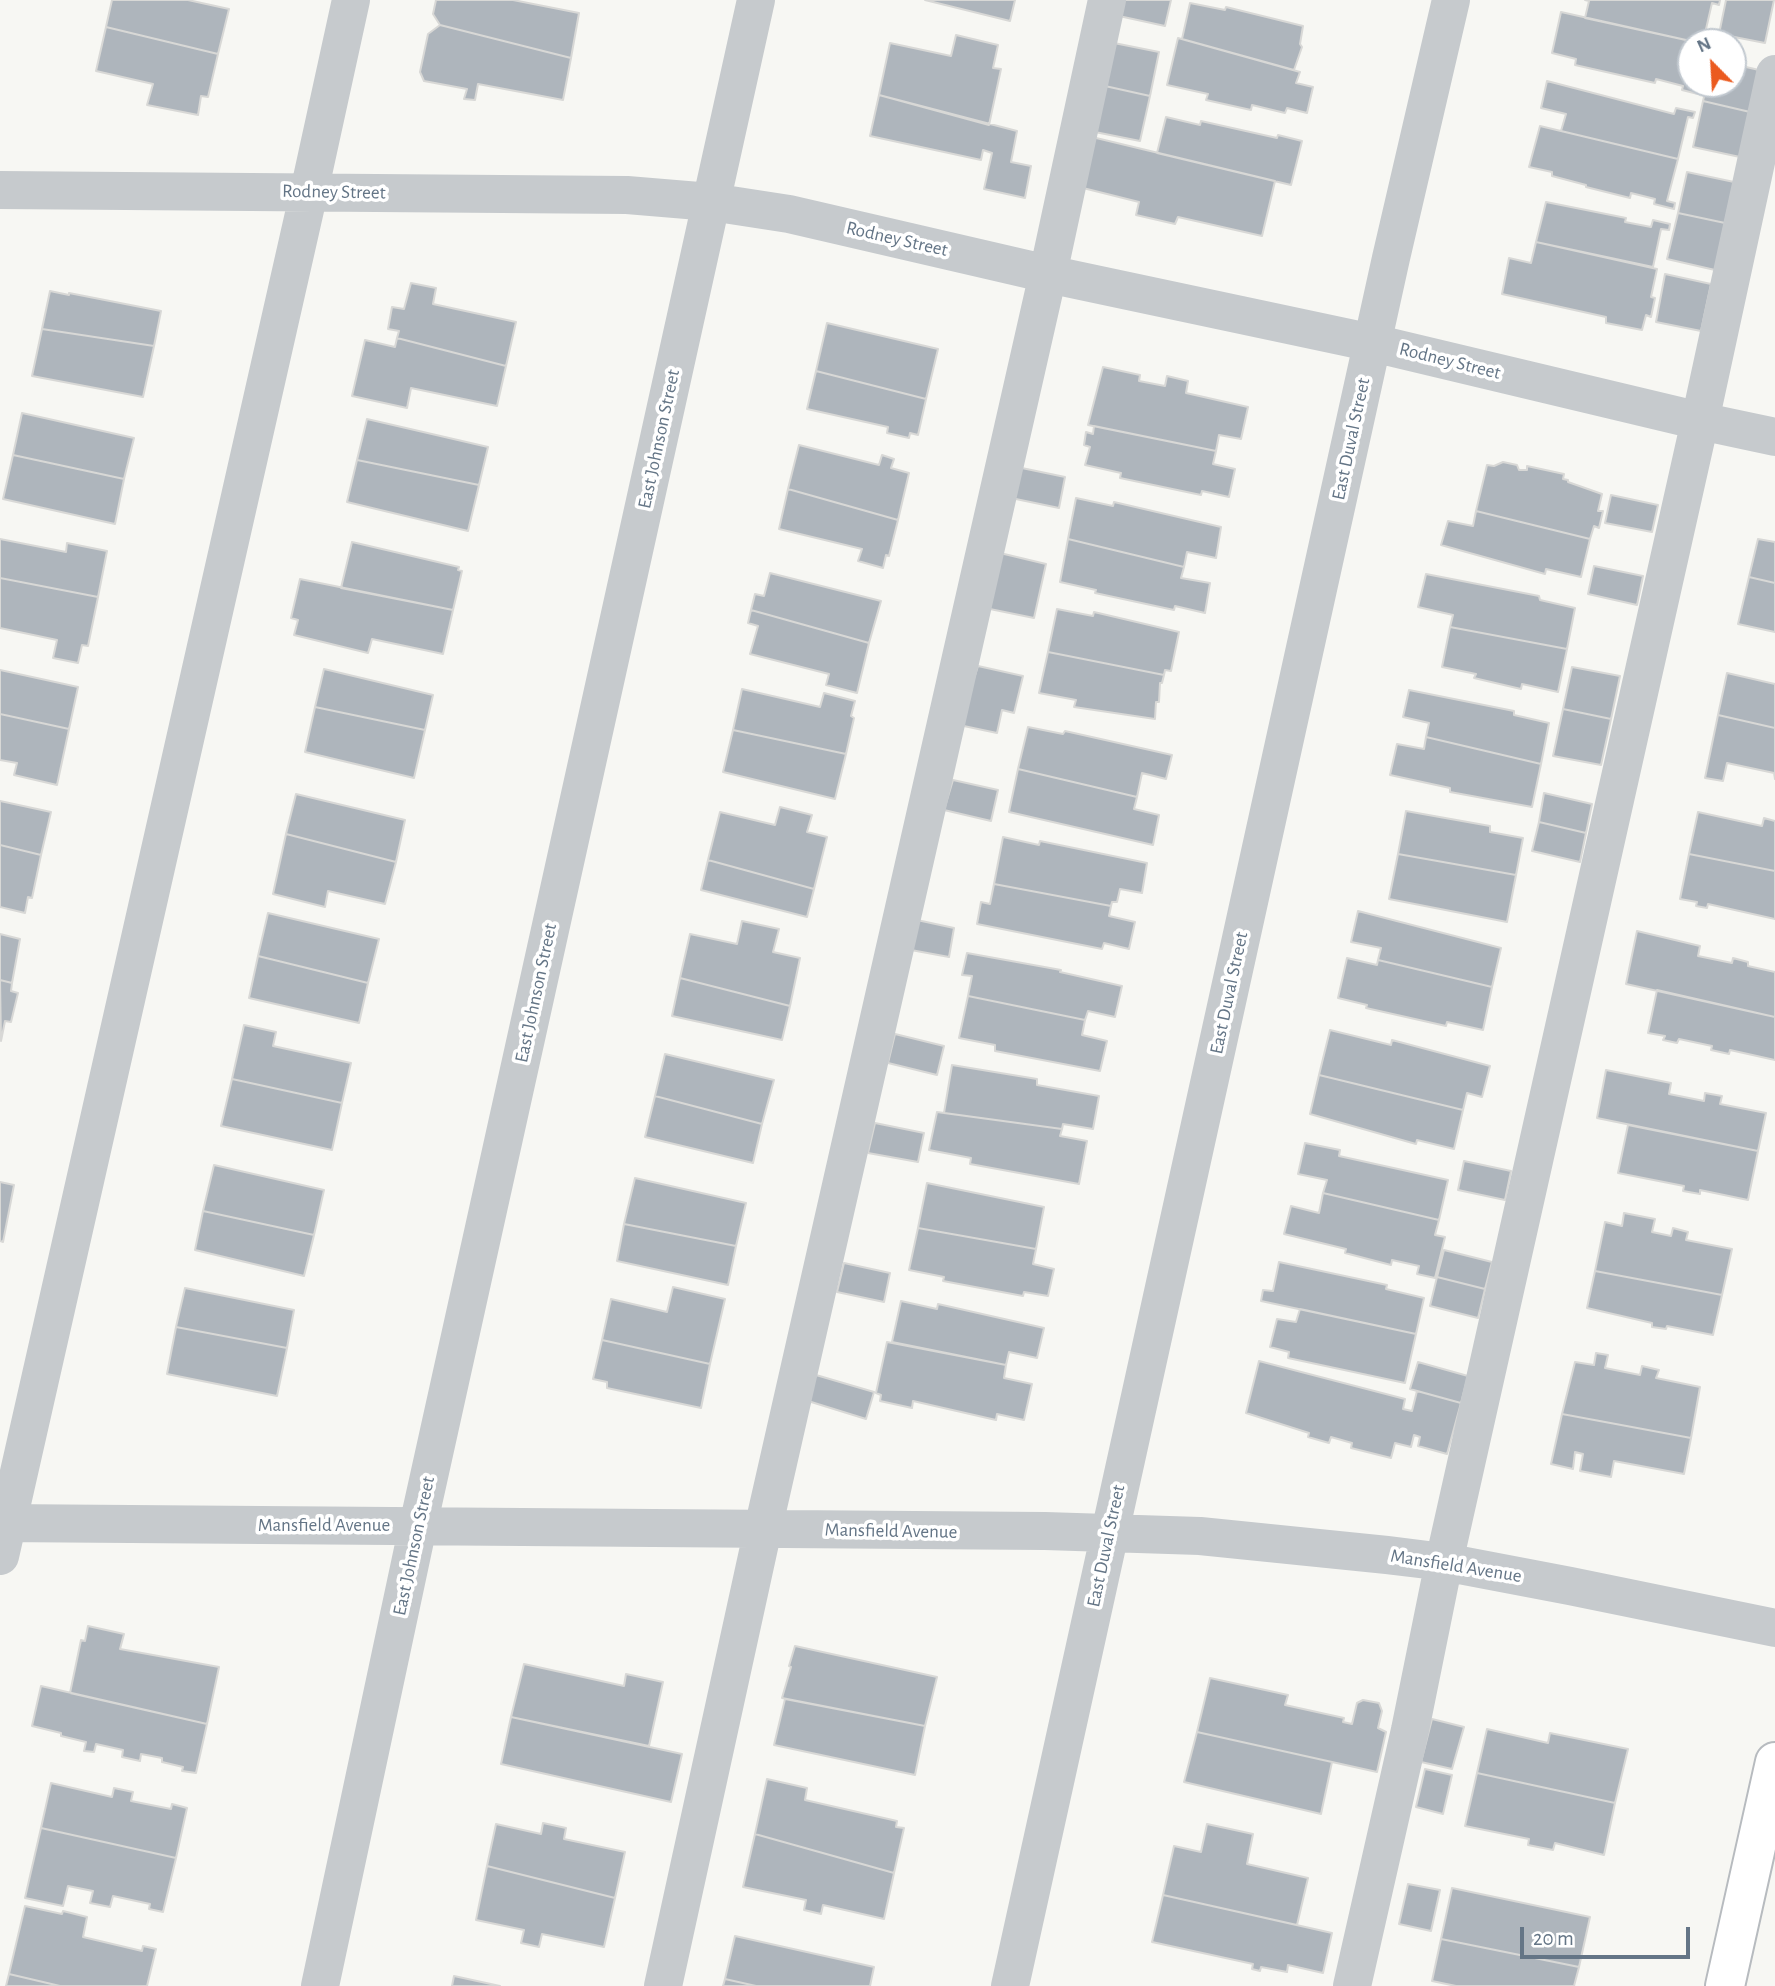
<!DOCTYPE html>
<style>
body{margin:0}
#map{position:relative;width:1775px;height:1986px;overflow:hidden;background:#f7f7f3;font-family:"Alegreya Sans",sans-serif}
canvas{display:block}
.north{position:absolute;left:1677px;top:28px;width:70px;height:70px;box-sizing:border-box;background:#fff;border:2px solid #c1c8cf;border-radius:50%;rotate:336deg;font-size:19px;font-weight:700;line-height:28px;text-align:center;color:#647586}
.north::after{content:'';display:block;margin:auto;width:24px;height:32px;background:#eb5a1f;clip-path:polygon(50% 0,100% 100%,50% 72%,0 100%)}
.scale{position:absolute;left:1520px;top:1927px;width:170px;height:32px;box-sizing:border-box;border:4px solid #647586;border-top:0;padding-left:9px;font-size:21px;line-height:24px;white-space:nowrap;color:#647586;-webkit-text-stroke:5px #fff;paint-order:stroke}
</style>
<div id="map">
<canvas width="1775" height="1986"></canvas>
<div class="north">N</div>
<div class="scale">20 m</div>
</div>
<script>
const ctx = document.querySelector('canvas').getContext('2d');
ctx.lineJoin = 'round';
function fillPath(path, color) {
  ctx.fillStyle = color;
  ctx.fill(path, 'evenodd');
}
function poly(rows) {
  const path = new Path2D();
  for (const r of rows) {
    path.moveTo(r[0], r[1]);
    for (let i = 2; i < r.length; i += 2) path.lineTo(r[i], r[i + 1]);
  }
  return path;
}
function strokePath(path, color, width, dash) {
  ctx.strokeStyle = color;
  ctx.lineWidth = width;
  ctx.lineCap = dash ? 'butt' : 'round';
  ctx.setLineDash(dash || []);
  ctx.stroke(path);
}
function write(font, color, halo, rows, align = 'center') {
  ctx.font = font + ' "Alegreya Sans",sans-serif';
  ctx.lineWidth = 7;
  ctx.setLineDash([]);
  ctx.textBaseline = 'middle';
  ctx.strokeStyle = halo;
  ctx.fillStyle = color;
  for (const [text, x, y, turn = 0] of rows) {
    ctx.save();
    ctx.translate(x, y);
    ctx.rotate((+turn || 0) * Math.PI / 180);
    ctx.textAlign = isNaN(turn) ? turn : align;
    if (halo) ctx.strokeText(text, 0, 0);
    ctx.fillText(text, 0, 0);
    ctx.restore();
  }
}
const building = poly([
 [112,0,188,0,229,9,218,54,106,27,112,0],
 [436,0,513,0,579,13,571,58,440,25,433,14,436,0],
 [925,0,1015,0,1010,21,925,0],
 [1122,0,1171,0,1165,26,1119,16,1122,0],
 [1585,0,1720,0,1719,5,1712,3,1703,42,1695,42,1585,18,1589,1,1585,0],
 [1726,0,1774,0,1765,43,1719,34,1726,0],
 [1190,3,1225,10,1226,7,1303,26,1300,44,1302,47,1294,70,1182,39,1190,3],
 [1561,12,1695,42,1691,42,1691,84,1700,89,1698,94,1682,90,1683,86,1656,79,1655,83,1575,65,1576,59,1552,53,1561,12],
 [440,25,571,58,563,100,478,84,475,100,464,99,467,89,424,81,420,72,428,34,440,25],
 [106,27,218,54,208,97,201,96,198,115,147,105,153,84,96,71,106,27],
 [956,35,998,45,993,68,1001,69,989,125,879,95,890,43,951,56,956,35],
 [1178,38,1300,72,1296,83,1313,87,1307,113,1287,108,1285,113,1252,105,1251,110,1206,100,1208,94,1167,85,1178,38],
 [1114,43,1159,52,1150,96,1105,86,1114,43],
 [1733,64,1759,70,1750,112,1703,101,1707,84,1733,84,1733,64],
 [1547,81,1674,114,1676,108,1695,112,1693,118,1688,117,1678,159,1561,131,1566,114,1541,108,1547,81],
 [1105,86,1150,96,1140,141,1095,132,1105,86],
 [879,95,1017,131,1011,162,1031,166,1025,198,984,189,992,153,983,150,981,160,870,136,879,95],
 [1703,101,1750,112,1740,157,1693,147,1703,101],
 [1166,117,1200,125,1201,121,1277,138,1278,135,1302,141,1291,185,1157,153,1166,117],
 [1540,126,1678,159,1667,201,1675,203,1674,209,1654,204,1655,199,1631,193,1630,198,1586,187,1586,185,1552,176,1552,172,1529,167,1540,126],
 [1092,137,1275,181,1262,236,1178,217,1175,224,1136,215,1139,202,1079,187,1092,137],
 [1687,172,1734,182,1725,223,1678,213,1687,172],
 [1546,202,1626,218,1625,222,1651,227,1653,220,1670,224,1669,230,1661,229,1653,267,1536,242,1546,202],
 [1678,213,1725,223,1715,270,1667,259,1678,213],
 [1536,242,1657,269,1651,297,1655,298,1651,317,1646,315,1642,330,1606,323,1606,317,1502,294,1509,258,1531,263,1536,242],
 [1665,274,1711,284,1701,331,1656,322,1665,274],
 [411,283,436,288,433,304,516,322,506,366,397,338,399,331,388,329,392,307,404,309,411,283],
 [50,291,69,295,69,293,161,311,154,346,42,329,50,291],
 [827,323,938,349,926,399,816,371,827,323],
 [42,329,154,346,143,397,32,376,42,329],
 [397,338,506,366,497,406,411,388,407,408,352,396,365,340,395,347,397,338],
 [1103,367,1140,375,1139,381,1165,386,1167,376,1188,381,1186,393,1248,407,1241,439,1219,435,1216,451,1088,425,1103,367],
 [816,371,926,399,918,435,910,433,909,438,887,433,888,427,807,409,816,371],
 [22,413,134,438,124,479,13,455,22,413],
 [367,419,488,447,479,485,357,460,367,419],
 [1094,426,1216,451,1213,464,1235,469,1229,497,1202,491,1201,495,1120,478,1121,473,1085,465,1090,447,1084,445,1086,432,1093,434,1094,426],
 [799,445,879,465,882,455,894,459,891,468,909,473,898,520,788,489,799,445],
 [13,455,124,479,115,524,3,499,13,455],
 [357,460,479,485,468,531,347,502,357,460],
 [1503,462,1517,465,1519,470,1527,470,1527,466,1564,474,1563,479,1568,480,1568,482,1602,494,1598,511,1603,511,1599,528,1594,526,1590,539,1476,511,1487,465,1494,466,1503,462],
 [1017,467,1065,477,1059,508,1011,498,1017,467],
 [788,489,898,520,889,556,886,555,883,568,858,561,862,549,779,529,788,489],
 [1611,495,1658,505,1652,532,1605,523,1611,495],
 [1076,498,1113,506,1114,502,1221,527,1216,558,1187,552,1184,567,1068,539,1076,498],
 [1476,511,1590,539,1581,577,1546,569,1545,574,1441,545,1448,521,1473,526,1476,511],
 [0,539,66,552,67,543,107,551,98,597,0,578,0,539],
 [1068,539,1184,567,1181,578,1210,583,1205,613,1175,606,1174,610,1095,593,1096,590,1060,582,1068,539],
 [1758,539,1775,542,1775,583,1749,577,1758,539],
 [352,542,459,567,458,570,462,571,453,610,341,588,352,542],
 [1000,553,1046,564,1034,618,985,608,1000,553],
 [1594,566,1643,576,1637,605,1588,594,1594,566],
 [770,573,881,601,869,643,751,610,755,594,764,596,770,573],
 [1426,574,1539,596,1540,600,1575,608,1567,649,1450,627,1453,615,1418,607,1426,574],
 [1749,577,1775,583,1775,632,1738,624,1749,577],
 [0,578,98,597,88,646,82,645,78,663,53,658,57,640,0,628,0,578],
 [300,579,453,610,443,654,372,639,368,653,294,635,298,620,291,618,300,579],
 [1057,609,1093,616,1094,612,1179,632,1171,671,1165,670,1164,675,1048,652,1057,609],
 [751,610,869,643,857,693,826,685,829,674,750,654,758,626,748,623,751,610],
 [1450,627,1567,649,1558,692,1522,684,1521,689,1474,678,1476,674,1442,667,1450,627],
 [1048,652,1164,675,1162,683,1160,683,1159,702,1156,702,1155,719,1074,707,1076,700,1039,693,1048,652],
 [978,666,1023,676,1014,713,1002,710,997,733,959,725,978,666],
 [1572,667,1620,676,1611,719,1563,709,1572,667],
 [324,669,433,695,425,730,315,707,324,669],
 [0,670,78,687,69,729,0,714,0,670],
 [1727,673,1775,684,1775,728,1718,715,1727,673],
 [742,689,820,707,824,693,855,701,851,716,854,718,846,754,733,730,742,689],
 [1409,690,1514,711,1514,715,1549,723,1541,764,1426,737,1429,723,1403,717,1409,690],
 [315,707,425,730,414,778,305,752,315,707],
 [1563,709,1611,719,1601,765,1553,756,1563,709],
 [0,714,69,729,57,785,14,775,17,763,0,760,0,714],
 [1718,715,1775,728,1775,779,1774,773,1727,763,1723,781,1705,778,1718,715],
 [1028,727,1063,734,1065,731,1172,755,1166,779,1142,773,1137,797,1018,769,1028,727],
 [733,730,846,754,835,799,723,772,733,730],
 [1426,737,1541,764,1532,807,1450,792,1450,788,1390,775,1397,744,1424,749,1426,737],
 [1018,769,1137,797,1134,809,1159,815,1153,845,1009,812,1018,769],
 [953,780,998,790,991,821,944,810,953,780],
 [1544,793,1592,804,1586,833,1539,822,1544,793],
 [296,794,405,820,396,862,286,834,296,794],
 [0,801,51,812,41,855,0,845,0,801],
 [780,807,812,815,807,832,827,837,814,889,708,860,720,812,775,825,780,807],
 [1406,811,1490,826,1490,832,1523,838,1516,875,1398,854,1406,811],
 [1698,812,1762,826,1764,818,1775,821,1775,871,1689,854,1698,812],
 [1539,822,1586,833,1580,862,1532,851,1539,822],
 [286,834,396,862,385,904,328,891,325,907,273,894,286,834],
 [1003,837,1039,845,1040,841,1147,863,1142,893,1120,889,1117,902,1112,902,1111,906,994,884,1003,837],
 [0,845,41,855,32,898,28,897,25,913,0,907,0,845],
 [1398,854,1516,875,1507,922,1389,899,1398,854],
 [1689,854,1775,871,1775,919,1708,904,1707,908,1696,906,1697,902,1680,899,1689,854],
 [708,860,814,889,807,917,701,890,708,860],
 [994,884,1111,906,1109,916,1135,922,1129,949,1104,943,1102,949,977,924,981,902,990,904,994,884],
 [1358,911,1501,948,1492,987,1378,960,1381,948,1351,942,1358,911],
 [268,913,379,939,368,983,258,956,268,913],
 [917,920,954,928,949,957,911,950,917,920],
 [742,921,779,929,773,952,800,958,790,1006,680,978,690,934,737,944,742,921],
 [1637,931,1700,946,1698,956,1732,963,1733,958,1748,962,1748,966,1775,972,1775,1017,1626,984,1637,931],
 [0,934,20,939,12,983,0,980,0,934],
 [967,953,1061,970,1060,972,1122,986,1115,1017,1088,1011,1085,1020,968,996,972,976,962,975,967,953],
 [258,956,368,983,359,1023,249,998,258,956],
 [1347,958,1377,965,1378,960,1492,987,1483,1030,1447,1022,1446,1026,1366,1008,1367,1005,1338,998,1347,958],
 [680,978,790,1006,782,1040,672,1016,680,978],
 [0,980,12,983,11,991,18,993,11,1022,5,1021,1,1041,0,980],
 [1657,990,1775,1017,1775,1060,1730,1050,1729,1054,1711,1050,1712,1046,1679,1039,1677,1043,1663,1040,1665,1036,1648,1033,1657,990],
 [968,996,1085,1020,1082,1035,1107,1041,1100,1071,995,1051,995,1045,959,1038,968,996],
 [244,1025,276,1032,273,1046,351,1063,342,1103,232,1079,244,1025],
 [1330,1030,1391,1045,1392,1040,1490,1066,1482,1097,1467,1093,1463,1110,1319,1075,1330,1030],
 [895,1034,944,1046,937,1075,888,1063,895,1034],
 [665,1054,774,1080,762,1124,655,1096,665,1054],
 [952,1065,1037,1079,1037,1085,1099,1096,1093,1129,1063,1124,1062,1129,944,1113,952,1065],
 [1606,1070,1671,1083,1669,1094,1704,1101,1705,1093,1722,1096,1720,1104,1766,1113,1758,1151,1597,1118,1606,1070],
 [1319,1075,1463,1110,1454,1149,1417,1140,1416,1144,1310,1114,1319,1075],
 [232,1079,342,1103,332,1150,221,1126,232,1079],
 [655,1096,762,1124,753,1163,645,1137,655,1096],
 [937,1112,1062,1129,1060,1136,1087,1141,1079,1184,970,1164,971,1158,929,1150,937,1112],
 [875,1123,924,1133,918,1162,868,1153,875,1123],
 [1628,1125,1758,1151,1748,1200,1700,1190,1700,1194,1683,1191,1684,1186,1618,1173,1628,1125],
 [1305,1143,1340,1150,1339,1156,1448,1180,1439,1220,1323,1193,1327,1180,1298,1174,1305,1143],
 [1464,1161,1511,1171,1505,1200,1458,1190,1464,1161],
 [214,1165,324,1190,314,1235,203,1211,214,1165],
 [635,1178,746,1203,736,1246,624,1224,635,1178],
 [0,1182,14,1185,3,1242,0,1241,0,1182],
 [927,1183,1044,1207,1036,1249,918,1228,927,1183],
 [1323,1193,1439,1220,1435,1235,1445,1237,1435,1278,1417,1274,1419,1266,1392,1260,1391,1265,1345,1253,1346,1249,1284,1234,1291,1206,1319,1213,1323,1193],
 [203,1211,314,1235,304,1276,195,1250,203,1211],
 [1624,1213,1655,1219,1652,1232,1671,1236,1673,1228,1688,1232,1686,1240,1732,1249,1722,1295,1595,1271,1605,1222,1622,1226,1624,1213],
 [624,1224,736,1246,728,1285,617,1261,624,1224],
 [918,1228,1036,1249,1033,1264,1054,1269,1048,1296,1024,1292,1023,1296,943,1281,944,1277,909,1270,918,1228],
 [1444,1250,1492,1262,1485,1289,1437,1277,1444,1250],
 [1279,1262,1387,1285,1386,1289,1424,1298,1416,1334,1261,1301,1263,1290,1273,1291,1279,1262],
 [844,1263,890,1273,884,1302,837,1292,844,1263],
 [1595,1271,1722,1295,1713,1335,1667,1326,1666,1329,1652,1327,1652,1323,1587,1308,1595,1271],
 [1437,1277,1485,1289,1478,1318,1430,1306,1437,1277],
 [673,1287,725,1299,710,1364,602,1340,611,1299,667,1312,673,1287],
 [185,1288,294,1310,287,1348,176,1327,185,1288],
 [901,1301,937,1309,938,1304,1044,1328,1037,1358,1009,1352,1006,1365,892,1342,901,1301],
 [1300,1309,1416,1334,1405,1383,1288,1358,1289,1352,1270,1347,1277,1319,1296,1322,1300,1309],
 [176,1327,287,1348,277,1396,167,1374,176,1327],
 [602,1340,710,1364,701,1408,607,1388,607,1382,593,1379,602,1340],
 [887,1342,1006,1365,1004,1378,1032,1384,1024,1420,997,1414,996,1420,913,1401,912,1408,880,1401,881,1395,876,1393,887,1342],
 [1596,1353,1608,1355,1605,1368,1640,1375,1642,1366,1659,1370,1656,1378,1700,1387,1691,1438,1562,1414,1575,1362,1594,1365,1596,1353],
 [1259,1361,1405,1399,1403,1409,1412,1411,1417,1391,1461,1403,1447,1454,1418,1446,1420,1437,1414,1435,1411,1447,1395,1443,1391,1458,1351,1448,1352,1443,1331,1437,1329,1443,1308,1437,1309,1433,1246,1413,1259,1361],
 [1418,1362,1468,1376,1461,1403,1410,1389,1418,1362],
 [816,1375,874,1392,866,1419,808,1401,816,1375],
 [1562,1414,1691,1438,1684,1474,1614,1461,1611,1477,1580,1471,1583,1454,1575,1452,1573,1469,1551,1464,1562,1414],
 [88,1626,124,1634,120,1649,219,1667,207,1724,70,1693,81,1640,85,1641,88,1626],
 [795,1646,937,1677,925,1726,782,1698,791,1667,789,1666,795,1646],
 [524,1664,624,1686,626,1674,663,1682,649,1746,511,1717,524,1664],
 [1210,1678,1288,1695,1285,1705,1344,1718,1343,1722,1352,1724,1357,1703,1363,1700,1379,1703,1382,1711,1378,1728,1386,1732,1377,1772,1197,1732,1210,1678],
 [41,1686,207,1724,196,1773,182,1771,183,1767,162,1762,162,1758,141,1754,140,1761,122,1757,123,1750,96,1744,94,1752,84,1751,86,1742,61,1736,61,1733,32,1726,41,1686],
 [785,1699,925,1726,915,1775,774,1745,785,1699],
 [511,1717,682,1754,671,1802,501,1764,511,1717],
 [1432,1719,1464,1727,1452,1769,1421,1762,1432,1719],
 [1487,1729,1548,1743,1550,1733,1628,1749,1615,1803,1477,1773,1487,1729],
 [1197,1732,1332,1762,1321,1814,1184,1782,1197,1732],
 [1425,1769,1452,1775,1443,1814,1416,1807,1425,1769],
 [1477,1773,1615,1803,1604,1855,1555,1843,1553,1850,1528,1845,1529,1839,1465,1826,1477,1773],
 [767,1779,807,1788,805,1800,897,1821,896,1827,904,1828,894,1873,755,1834,767,1779],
 [51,1783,112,1797,114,1788,133,1792,131,1801,171,1809,172,1804,187,1808,176,1858,41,1828,51,1783],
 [543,1823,566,1828,564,1839,625,1852,615,1898,487,1866,496,1824,541,1834,543,1823],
 [1207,1824,1253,1834,1247,1864,1308,1878,1297,1925,1163,1895,1174,1846,1201,1852,1207,1824],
 [41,1828,176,1858,163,1912,149,1909,150,1904,113,1896,110,1907,90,1903,93,1891,68,1886,63,1906,25,1898,41,1828],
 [755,1834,894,1873,884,1919,823,1905,821,1914,804,1910,806,1900,743,1887,755,1834],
 [487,1866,615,1898,604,1947,542,1934,539,1947,521,1943,524,1930,476,1920,487,1866],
 [1408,1884,1440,1890,1431,1931,1399,1924,1408,1884],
 [1452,1888,1590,1917,1579,1967,1441,1939,1452,1888],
 [1163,1895,1332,1933,1323,1973,1288,1965,1287,1972,1261,1967,1260,1971,1252,1969,1253,1964,1152,1942,1163,1895],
 [25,1906,62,1914,63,1911,87,1917,83,1937,142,1951,143,1946,156,1949,147,1986,60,1986,9,1974,25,1906],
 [735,1936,874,1967,870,1986,756,1986,725,1979,735,1936],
 [1441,1939,1579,1967,1574,1986,1456,1986,1432,1981,1441,1939],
 [9,1974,60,1986,6,1986,9,1974],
 [454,1976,500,1986,452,1986,454,1976],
 [725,1979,756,1986,723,1986,725,1979]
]);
fillPath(building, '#aeb5bc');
strokePath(building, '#d8d8d6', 2);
const major = poly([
 [1725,1986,1775,1762]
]);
strokePath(major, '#b7bbbf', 42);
strokePath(poly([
 [0,190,627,195,711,202,789,214,1048,274,1373,343,1700,421,1775,437],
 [0,1523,1045,1531,1200,1536,1387,1555,1444,1562,1570,1586,1775,1628],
 [0,1556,309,192,351,0],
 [320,1986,418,1526,756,0],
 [663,1986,763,1529,1048,274,1107,0],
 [1010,1986,1391,258,1451,0],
 [1352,1986,1410,1730,1444,1562,1700,421,1775,74]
]), '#c6cacd', 38);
strokePath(major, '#fff', 38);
write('19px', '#647586', '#fff', [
 ["Rodney Street",334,192,1],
 ["Rodney Street",897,239,13],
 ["Rodney Street",1450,361,14],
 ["East Johnson Street",659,439,-78],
 ["East Duval Street",1351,439,-78],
 ["East Johnson Street",536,993,-78],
 ["East Duval Street",1229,993,-78],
 ["Mansfield Avenue",324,1525],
 ["Mansfield Avenue",891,1531,1],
 ["East Johnson Street",414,1546,-78],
 ["East Duval Street",1106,1546,-78],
 ["Mansfield Avenue",1456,1566,9]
]);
</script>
